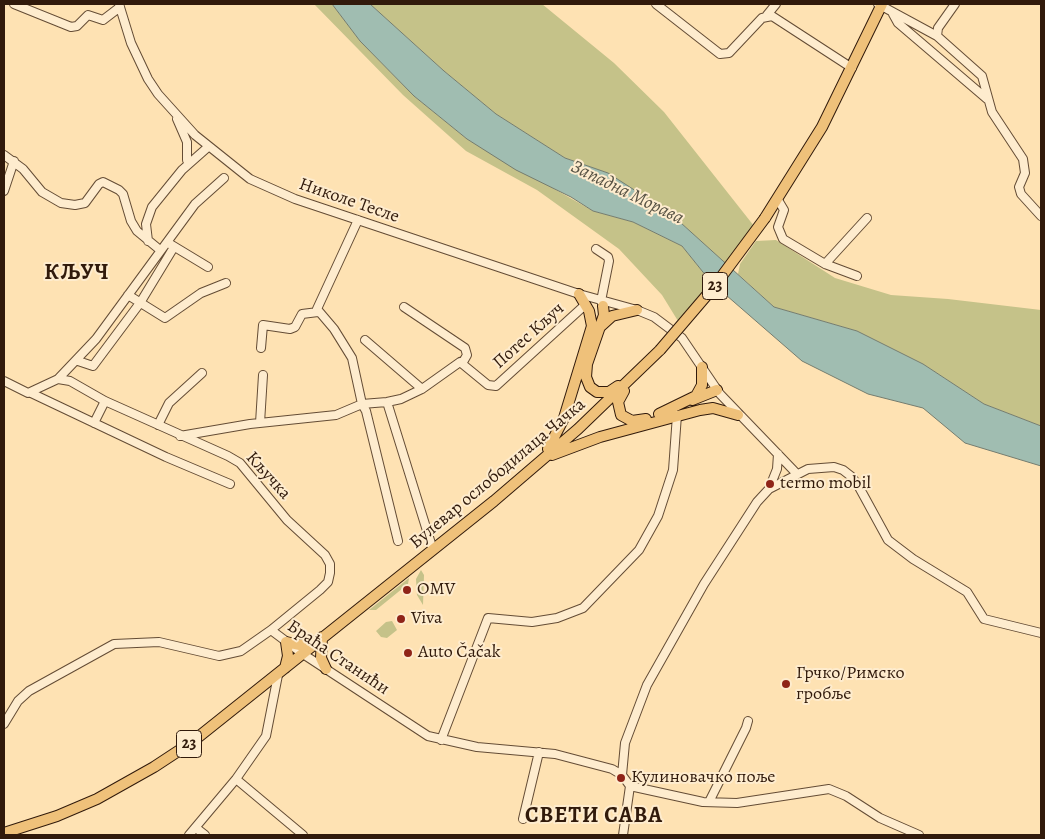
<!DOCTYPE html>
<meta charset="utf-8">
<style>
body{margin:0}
#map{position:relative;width:1045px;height:839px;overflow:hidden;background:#fee2b3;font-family:Alegreya,serif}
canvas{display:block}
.frame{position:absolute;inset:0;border:5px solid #311a0b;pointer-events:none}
</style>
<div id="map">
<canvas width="1045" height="839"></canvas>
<div class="frame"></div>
</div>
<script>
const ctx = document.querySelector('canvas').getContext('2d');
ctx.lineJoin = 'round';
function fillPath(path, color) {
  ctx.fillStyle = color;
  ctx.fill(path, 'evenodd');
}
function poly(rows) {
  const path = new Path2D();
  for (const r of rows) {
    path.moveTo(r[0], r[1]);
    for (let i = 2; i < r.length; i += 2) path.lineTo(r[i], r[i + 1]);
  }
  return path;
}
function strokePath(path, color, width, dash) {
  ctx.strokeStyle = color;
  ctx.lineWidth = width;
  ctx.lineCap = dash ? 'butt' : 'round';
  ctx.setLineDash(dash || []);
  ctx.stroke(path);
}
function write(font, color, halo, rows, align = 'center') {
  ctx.font = font + ' Alegreya,serif';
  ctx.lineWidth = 4;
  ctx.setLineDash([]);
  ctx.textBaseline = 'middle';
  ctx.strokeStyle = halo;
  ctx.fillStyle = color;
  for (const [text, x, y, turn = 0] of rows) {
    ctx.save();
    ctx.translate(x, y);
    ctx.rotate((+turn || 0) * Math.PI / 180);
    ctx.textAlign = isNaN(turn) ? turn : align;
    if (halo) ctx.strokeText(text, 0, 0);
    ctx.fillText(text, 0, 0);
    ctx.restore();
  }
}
fillPath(poly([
 [314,4,332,4,360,41,414,96,467,139,593,211,633,222,682,246,711,282,678,321,662,295,619,249,537,190,466,151,403,95],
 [370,4,542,4,614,63,664,112,754,226,725,263,681,223,608,173,565,158,496,114,444,71],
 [776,240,835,278,891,295,948,299,1041,310,1041,426,984,404,923,364,857,331,774,307,738,274,740,264,756,241],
 [421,570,424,575,423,605,417,595,416,579],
 [409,578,408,584,376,610,369,610],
 [392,621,397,630,387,638,381,637,376,631,386,622]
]), '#c5c289');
const water = poly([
 [332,4,370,4,444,71,496,114,565,158,608,173,653,202,681,223,774,307,857,331,923,364,984,404,1041,426,1041,466,965,443,923,408,868,394,802,361,711,282,682,246,633,222,593,211,571,197,516,170,467,139,414,96,360,41,332,4]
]);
fillPath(water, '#a0bdb1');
strokePath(water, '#747c6f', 1);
const minor = poly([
 [14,4,71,27,77,26,88,15,103,20,120,7],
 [119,4,131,43,148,79,158,94,195,135,250,179,295,199,579,294,637,310,654,317,682,338,720,394,797,474],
 [656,4,720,54,729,53,762,18,772,16,852,68],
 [878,4,937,36,982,76,992,112,1023,159,1025,173,1019,187,1021,194,1041,216],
 [893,14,898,23,987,99],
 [767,15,776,4],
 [937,36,938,28,955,4],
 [177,119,187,142,187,160],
 [4,155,23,169,42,192,61,203,75,205,85,203,99,184,103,182,119,190,123,194,131,221,137,231,160,250],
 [4,191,14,161],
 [778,200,784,210,778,227,783,239,825,264,857,276],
 [148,241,146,224,152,207,182,170,208,147],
 [170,244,208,267],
 [596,249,608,257,609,261,601,301],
 [825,264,867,218],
 [128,295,165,318,201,293,226,283],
 [404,307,465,348,467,355,463,362],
 [365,340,422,389],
 [261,348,263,325,290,329,295,327,302,314,318,312],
 [78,361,93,366,140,303,174,247],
 [58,379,96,339,195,204,224,178],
 [4,381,28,393,58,379,70,381,105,401,228,456,240,463,287,520,325,555,330,564,330,573,328,582,320,590,271,630,241,651,219,656,159,642,114,644,29,691,18,701,4,724],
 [31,393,166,457,230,484],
 [387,402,433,550],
 [94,423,105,401],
 [260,423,263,375],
 [158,425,169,403,202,373],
 [180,436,250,424,336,415,362,404,352,358,334,329,317,309,358,220],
 [769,489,808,469,834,467,843,470,852,477,859,487,888,540,913,559,967,592,984,619,1041,633],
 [398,541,366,411,362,404,387,402,401,399,422,389,460,362,488,385,496,386,585,305],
 [271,630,303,654,428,736,477,747,555,754,612,769,622,775,630,786,623,835],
 [441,740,488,618,532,622,557,618,583,608,639,550,658,516,673,470,677,415],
 [622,775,625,743,647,685,704,584,757,502,769,489,777,469,778,454],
 [236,779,303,835],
 [630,786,703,802,737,803,829,789,846,796,880,818,919,835],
 [709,802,746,728,748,721],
 [523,819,539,752],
 [196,828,205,835],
 [189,835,236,779,266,736,278,675]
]);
const major = poly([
 [765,218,822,127,882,4],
 [603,306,604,315,587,364,586,377,590,387,597,392,609,392,618,386],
 [601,326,612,316,637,310],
 [624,391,618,402,621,415,632,421,646,419],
 [692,400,717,390],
 [659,414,696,396,702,385,702,367],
 [548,449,564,418,592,326,589,311,579,294],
 [552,455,600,437,700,410,713,408,738,415],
 [322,637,321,658,326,669],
 [285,668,288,656,286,642,300,645,315,641],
 [4,833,57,816,97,799,154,767,192,742,494,501,578,429,660,350]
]);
strokePath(minor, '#644c35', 10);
strokePath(major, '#311a0b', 12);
strokePath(minor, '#feecce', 8);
strokePath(major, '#efc17a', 10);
const majorBridge = poly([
 [660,350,713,288,765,218]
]);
strokePath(majorBridge, '#311a0b', 12, []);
strokePath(majorBridge, '#efc17a', 10);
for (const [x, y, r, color] of [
 [770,484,5,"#8f2418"],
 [407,590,5,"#8f2418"],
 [401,619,5,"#8f2418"],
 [408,653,5,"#8f2418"],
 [786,684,5,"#8f2418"],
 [621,778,5,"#8f2418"]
]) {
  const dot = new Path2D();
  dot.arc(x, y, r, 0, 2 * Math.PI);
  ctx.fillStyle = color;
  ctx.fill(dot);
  strokePath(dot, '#feecce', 2);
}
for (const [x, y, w] of [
 [715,286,25],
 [189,744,25]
]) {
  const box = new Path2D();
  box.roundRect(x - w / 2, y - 13.5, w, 27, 4);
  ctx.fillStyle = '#feecce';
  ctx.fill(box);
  strokePath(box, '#311a0b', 1);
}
write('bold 16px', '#311a0b', null, [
 ["23",715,286],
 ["23",189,744]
]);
write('18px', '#311a0b', '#feecce', [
 ["Николе Тесле",349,201,19],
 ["Потес Кључ",529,336,-42],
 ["Булевар ослободилаца Чачка",498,474,-40],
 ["Кључка",268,476,48],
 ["Браћа Станићи",338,658,34]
]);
write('18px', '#311a0b', '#feecce', [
 ["termo mobil",780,484],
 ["OMV",417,590],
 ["Viva",411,619],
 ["Auto Čačak",418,653],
 ["Грчко/Римско",796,674],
 ["гробље",796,695],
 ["Кулиновачко поље",631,778]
], 'left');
write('italic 19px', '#585345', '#feecce', [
 ["Западна Морава",627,193,26]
]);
ctx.letterSpacing = '1px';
write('bold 22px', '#311a0b', '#feecce', [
 ["КЉУЧ",77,274],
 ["СВЕТИ САВА",594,817]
]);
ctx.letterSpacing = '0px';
</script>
